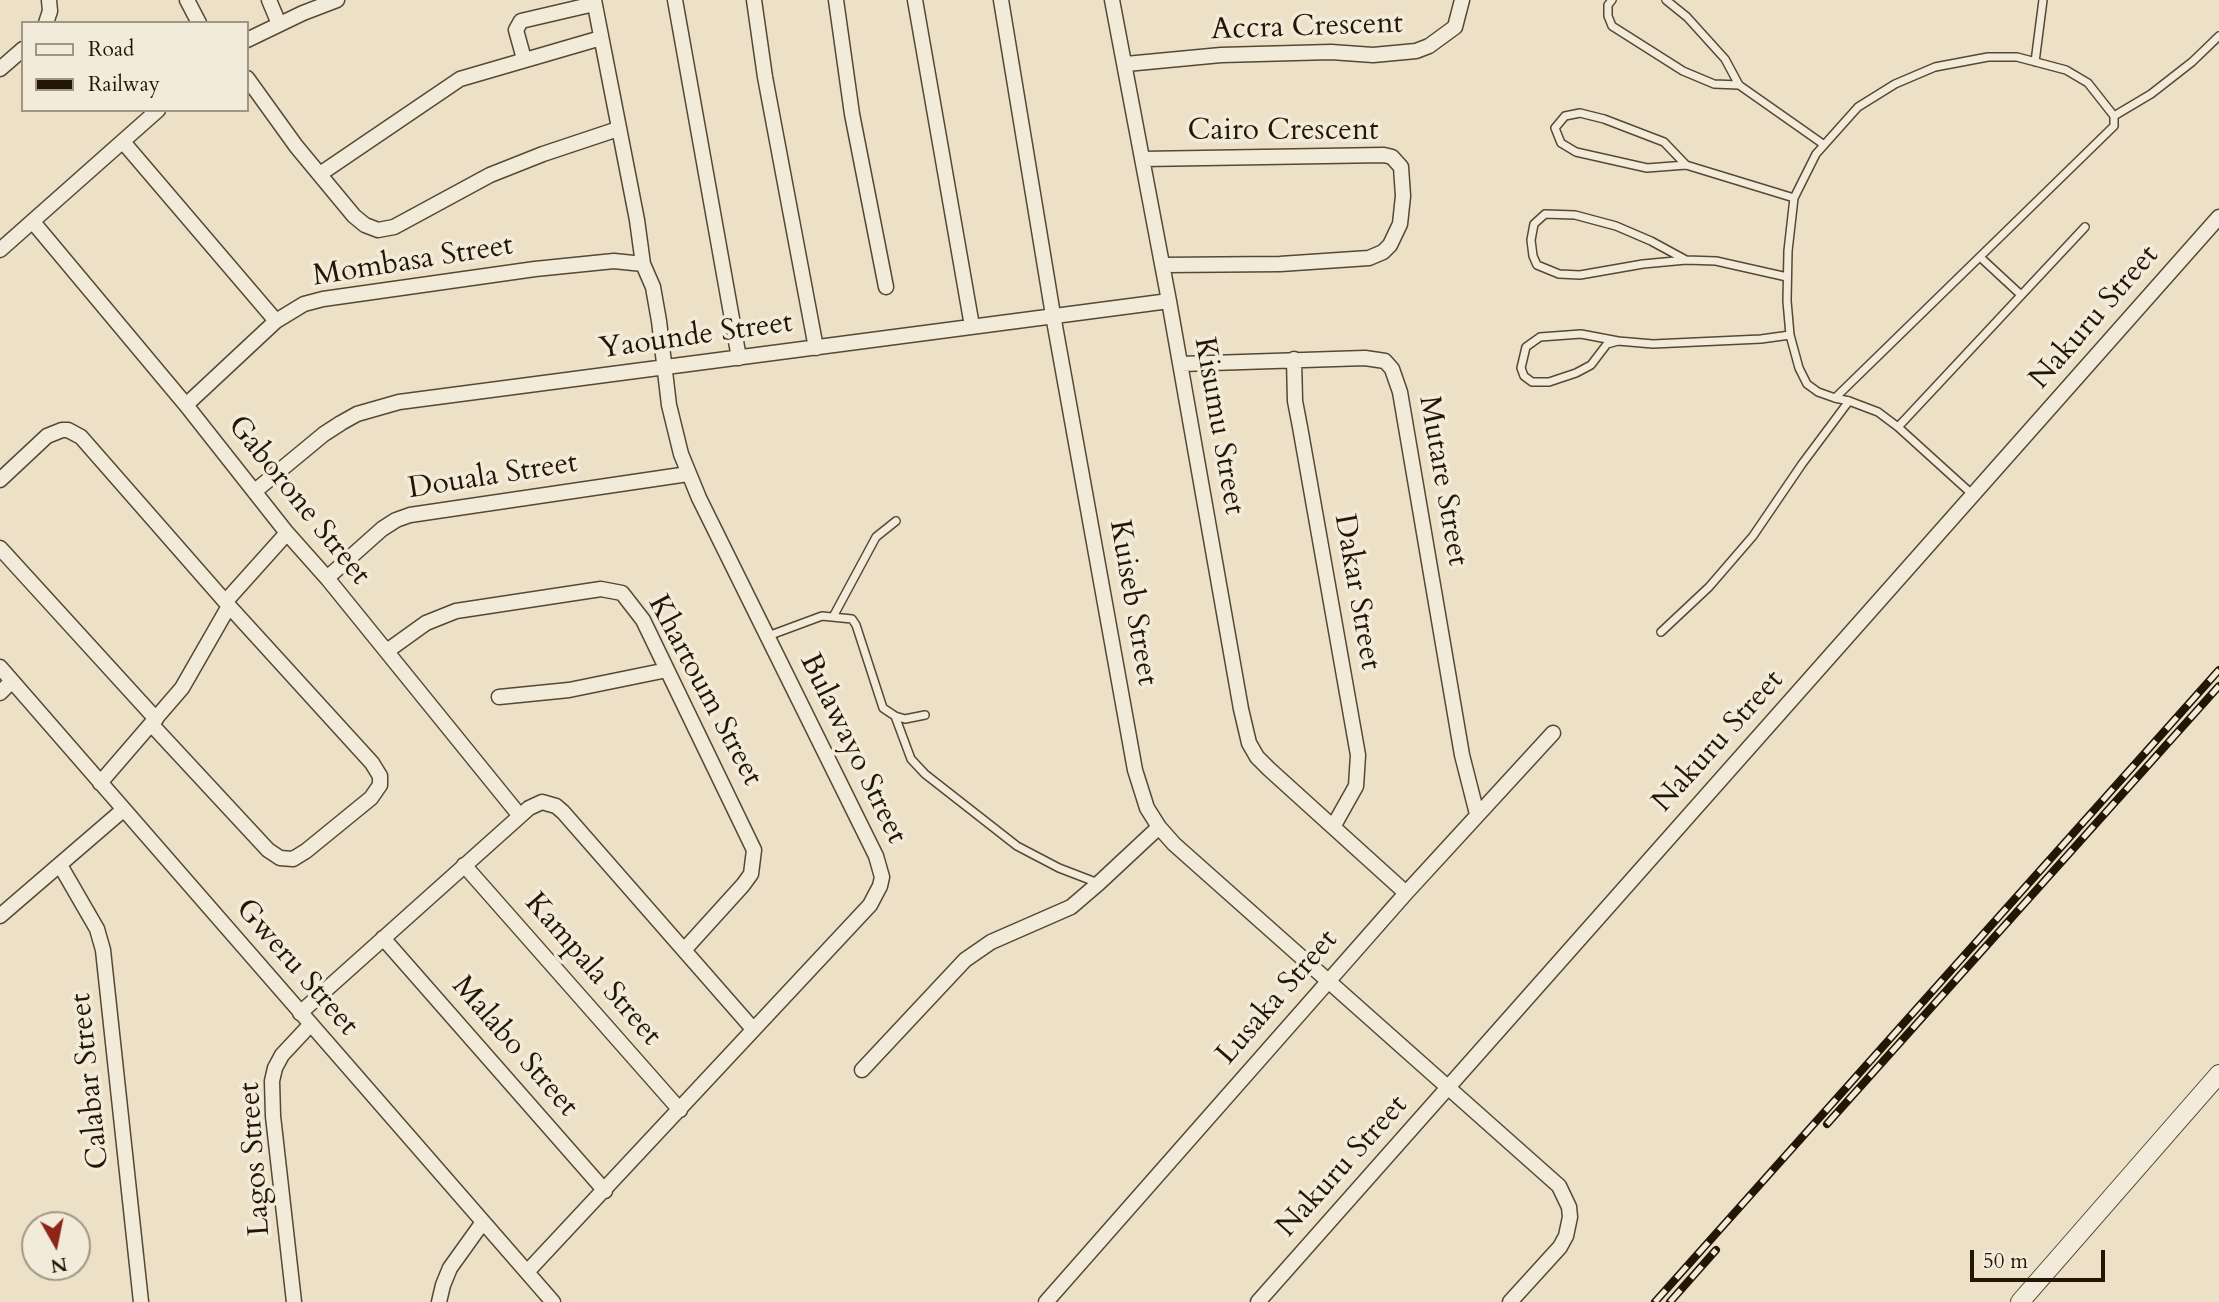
<!DOCTYPE html>
<style>
body{margin:0}
#map{position:relative;width:2219px;height:1302px;overflow:hidden;background:#ece0c6;font-family:Cardo,serif}
canvas{display:block}
.legend{position:absolute;left:21px;top:21px;width:228px;height:91px;box-sizing:border-box;background:#f3ebda;border:2px solid #a09684;margin:0;padding:9px 12px;list-style:none;font-size:21px;color:#241604}
.legend li{display:flex;align-items:center;gap:14px;height:35px}
.legend b{width:35px;border:2px solid #a09684}
.north{position:absolute;left:21px;top:1211px;width:70px;height:70px;box-sizing:border-box;background:#f3ebda;border:2px solid #a09684;border-radius:50%;rotate:171deg;font-size:19px;font-weight:700;line-height:28px;text-align:center;color:#241604}
.north::after{content:'';display:block;margin:auto;width:24px;height:32px;background:#8f2418;clip-path:polygon(50% 0,100% 100%,50% 72%,0 100%)}
.scale{position:absolute;left:1970px;top:1250px;width:135px;height:32px;box-sizing:border-box;border:4px solid #241604;border-top:0;padding-left:9px;font-size:21px;line-height:24px;white-space:nowrap;color:#241604;-webkit-text-stroke:5px #f3ebda;paint-order:stroke}
</style>
<div id="map">
<canvas width="2219" height="1302"></canvas>
<ul class="legend">
<li><b style="height:9px;background:#f3ebda"></b>Road</li>
<li><b style="height:9px;background:#241604"></b>Railway</li>
</ul>
<div class="north">N</div>
<div class="scale">50 m</div>
</div>
<script>
const ctx = document.querySelector('canvas').getContext('2d');
ctx.lineJoin = 'round';
function poly(rows) {
  const path = new Path2D();
  for (const r of rows) {
    path.moveTo(r[0], r[1]);
    for (let i = 2; i < r.length; i += 2) path.lineTo(r[i], r[i + 1]);
  }
  return path;
}
function strokePath(path, color, width, dash) {
  ctx.strokeStyle = color;
  ctx.lineWidth = width;
  ctx.lineCap = dash ? 'butt' : 'round';
  ctx.setLineDash(dash || []);
  ctx.stroke(path);
}
function write(font, color, halo, rows, align = 'center') {
  ctx.font = font + ' Cardo,serif';
  ctx.lineWidth = 7;
  ctx.setLineDash([]);
  ctx.textBaseline = 'middle';
  ctx.strokeStyle = halo;
  ctx.fillStyle = color;
  for (const [text, x, y, turn = 0] of rows) {
    ctx.save();
    ctx.translate(x, y);
    ctx.rotate((+turn || 0) * Math.PI / 180);
    ctx.textAlign = isNaN(turn) ? turn : align;
    if (halo) ctx.strokeText(text, 0, 0);
    ctx.fillText(text, 0, 0);
    ctx.restore();
  }
}
const service = poly([
 [1612,0,1608,5,1608,16,1612,26,1683,71,1714,84,1739,85],
 [1666,0,1687,17,1725,59,1739,85,1823,144],
 [2035,62,2043,0],
 [2114,116,2151,94,2192,62,2219,36],
 [1686,165,1664,142,1604,119,1580,113,1565,116,1555,128,1561,143,1576,152,1647,168,1686,165,1794,198],
 [1980,257,2021,295],
 [1686,260,1651,241,1616,226,1575,215,1545,214,1534,224,1531,240,1533,256,1537,265,1559,274,1580,275,1643,264,1686,260,1716,261,1787,277],
 [1618,341,1607,344,1591,365,1576,373,1549,382,1532,382,1524,376,1521,368,1526,347,1540,337,1581,334,1618,341,1653,344,1761,339,1790,335],
 [1835,398,2114,126,2114,116,2088,83,2066,70,2017,57,1988,57,1935,67,1895,84,1858,107,1816,154,1794,198,1788,251,1787,301,1790,335,1799,368,1807,384,1818,392,1835,398,1849,401,1878,412,1898,427,1973,495],
 [1898,427,2085,227],
 [834,615,876,537,896,521],
 [1661,632,1709,587,1753,536,1802,464,1849,401],
 [768,636,822,616,852,619,856,625,883,708,895,716,905,719,925,715],
 [895,716,911,759,925,774,1017,846,1059,868,1098,883]
]);
const minor = poly([
 [187,0,199,23],
 [269,0,279,24],
 [675,0,739,358],
 [754,0,765,77,816,348],
 [836,0,852,114,886,287],
 [915,0,972,326],
 [1001,0,1053,315,1135,770,1147,808,1159,827,1174,844,1559,1186,1569,1207,1570,1217,1566,1236,1560,1247,1510,1302],
 [1112,0,1169,301,1241,709,1249,743,1257,757,1269,769,1406,893],
 [46,23,50,11,49,0],
 [247,40,303,13,337,0],
 [524,59,516,30,521,21,594,4],
 [1126,64,1221,55,1331,52,1373,55,1416,51,1429,46,1455,27,1462,0],
 [0,69,23,49],
 [247,78,296,146,354,216,365,225,378,230,394,227,490,175,543,154,618,129],
 [124,143,276,321],
 [1143,159,1384,155,1392,157,1401,167,1403,196,1400,224,1390,245,1383,252,1369,258,1280,264,1163,265],
 [320,174,460,79,601,38],
 [33,222,186,405,287,533,327,578,520,816],
 [0,250,158,110],
 [1294,359,1295,401,1300,427,1358,755,1356,786,1333,827],
 [1181,364,1365,358,1385,361,1392,369,1400,392,1462,755,1477,814],
 [186,405,276,321,304,304,323,299,535,269,614,261,643,264],
 [0,480,47,436,62,430,68,430,81,437,229,606,372,763,380,776,380,785,371,798,306,851,293,859,280,858,268,850,152,725],
 [255,491,324,434,341,423,357,414,399,402,1169,301],
 [0,548,156,719],
 [327,578,382,529,396,520,410,515,688,474],
 [226,601,287,533],
 [387,651,426,623,456,611,601,589,622,593,643,620,754,850,751,874,743,885,685,949],
 [0,667,553,1302],
 [0,693,12,681],
 [499,697,569,690,667,670],
 [100,783,182,688,229,606],
 [60,865,97,929,103,950,141,1302],
 [464,865,680,1110],
 [0,916,123,810],
 [383,938,605,1191],
 [300,1013,529,808,542,802,556,806,563,812,753,1029],
 [862,1070,965,960,991,942,1071,907,1099,883,1159,827],
 [527,1272,870,905,880,886,882,877,876,856,699,498,681,454,669,405,659,321,653,287,643,264,637,220,594,0],
 [294,1302,273,1116,272,1081,275,1068,282,1055,310,1025],
 [439,1302,443,1285,450,1268,483,1222],
 [1046,1302,1406,893,1553,733],
 [1258,1302,2219,217]
]);
const tertiary = poly([
 [2020,1302,2219,1074]
]);
strokePath(service, '#564834', 10);
strokePath(minor, '#564834', 17);
strokePath(tertiary, '#564834', 20);
strokePath(service, '#f3ebda', 7);
strokePath(minor, '#f3ebda', 14);
strokePath(tertiary, '#f3ebda', 18);
const rail = poly([
 [1827,1124,2219,686],
 [1655,1302,2219,670],
 [1670,1302,1716,1250]
]);
strokePath(rail, '#241604', 8);
strokePath(rail, '#f3ebda', 5, [16]);
write('30px', '#241604', '#f3ebda', [
 ["Accra Crescent",1307,28,-2],
 ["Cairo Crescent",1283,132],
 ["Mombasa Street",413,262,-9],
 ["Nakuru Street",2095,318,-49],
 ["Yaounde Street",696,337,-8],
 ["Kisumu Street",1218,426,80],
 ["Douala Street",493,477,-9],
 ["Mutare Street",1442,481,80],
 ["Gaborone Street",298,501,51],
 ["Dakar Street",1356,592,80],
 ["Kuiseb Street",1132,603,80],
 ["Khartoum Street",704,691,62],
 ["Nakuru Street",1719,742,-48],
 ["Bulawayo Street",852,749,64],
 ["Gweru Street",296,968,49],
 ["Kampala Street",592,970,49],
 ["Lusaka Street",1278,998,-49],
 ["Malabo Street",514,1047,49],
 ["Calabar Street",91,1081,-96],
 ["Lagos Street",256,1159,-94],
 ["Nakuru Street",1343,1167,-48]
]);
</script>
